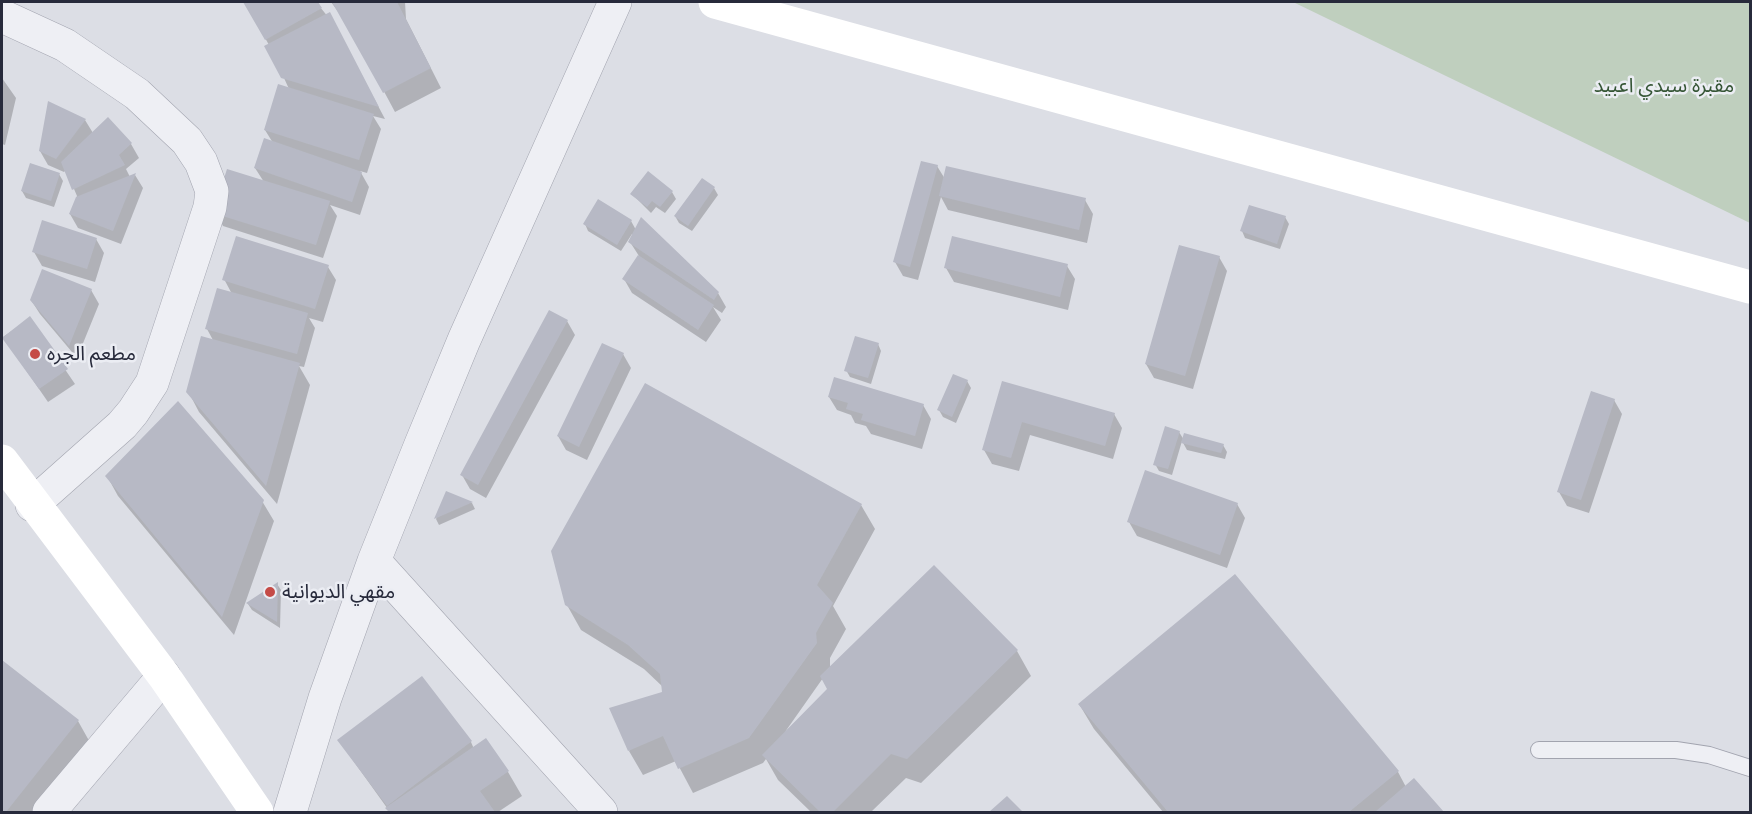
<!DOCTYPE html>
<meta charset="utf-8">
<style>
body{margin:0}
#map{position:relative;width:1752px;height:814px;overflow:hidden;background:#dcdee5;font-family:Karla,sans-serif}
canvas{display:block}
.frame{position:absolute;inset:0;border:3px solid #272a3b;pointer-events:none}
</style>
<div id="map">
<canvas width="1752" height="814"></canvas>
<div class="frame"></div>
</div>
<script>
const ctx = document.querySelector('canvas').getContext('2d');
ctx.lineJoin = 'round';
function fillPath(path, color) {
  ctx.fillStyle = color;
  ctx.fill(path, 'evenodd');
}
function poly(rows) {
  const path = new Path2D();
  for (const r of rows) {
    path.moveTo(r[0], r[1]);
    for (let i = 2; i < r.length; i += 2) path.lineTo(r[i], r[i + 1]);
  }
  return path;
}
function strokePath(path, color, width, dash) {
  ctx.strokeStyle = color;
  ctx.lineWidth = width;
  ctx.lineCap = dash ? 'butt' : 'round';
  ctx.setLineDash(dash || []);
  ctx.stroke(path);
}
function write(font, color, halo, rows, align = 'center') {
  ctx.font = font + ' Karla,"Noto Sans Arabic",sans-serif';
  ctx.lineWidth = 5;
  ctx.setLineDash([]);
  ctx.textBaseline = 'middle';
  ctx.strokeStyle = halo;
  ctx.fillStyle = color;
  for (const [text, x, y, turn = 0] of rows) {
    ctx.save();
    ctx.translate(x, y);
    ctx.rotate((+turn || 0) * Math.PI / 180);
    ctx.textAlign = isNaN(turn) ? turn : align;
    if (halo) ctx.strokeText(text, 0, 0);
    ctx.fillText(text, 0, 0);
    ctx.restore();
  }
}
fillPath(poly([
 [1293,2,1750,2,1750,223]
]), '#bfcfbe');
fillPath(poly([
 [245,2,316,2,337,28,385,119,373,116,381,129,367,173,360,171,369,187,360,215,330,205,337,216,323,258,223,226,215,212,264,182,255,168,273,143,265,130,289,89,269,45],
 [331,2,405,2,406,19,441,88,395,112,350,28],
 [2,78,16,98,5,145,2,144],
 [49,103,85,120,93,133,108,119,131,144,139,158,126,169,130,177,135,175,143,188,121,244,78,228,70,214,77,196,66,170,64,172,48,165,40,151],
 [937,166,945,179,1085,200,1093,214,1087,243,948,210,941,197,918,280,903,276,895,262],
 [59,174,63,181,54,207,26,198,22,191],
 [714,188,718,195,692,231,679,223,675,216],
 [672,192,676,199,665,213,656,207,651,213,632,194],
 [599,201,631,221,636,230,718,293,726,307,722,313,713,307,721,320,706,342,632,293,624,279,639,256,630,242,634,235,632,234,621,251,588,231,585,224],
 [1285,217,1289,224,1280,249,1245,238,1242,231],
 [96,239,104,253,95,282,42,266,34,252],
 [1219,257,1227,271,1193,389,1154,378,1146,364],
 [1067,266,1075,279,1068,310,954,282,946,268],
 [328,267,336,280,323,322,309,318,315,328,304,367,299,366,310,385,277,504,199,412,188,391,214,342,207,329,232,294,224,279],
 [91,290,99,304,77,358,40,314,31,300],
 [30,318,75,384,48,402,3,337],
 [567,321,575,335,486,498,470,489,462,475],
 [878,344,881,351,871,384,850,377,846,370],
 [623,354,631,368,587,460,566,450,558,436],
 [967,381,971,388,956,423,943,417,939,410],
 [1003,383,1114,414,1122,428,1113,459,1030,435,1019,471,992,464,984,450],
 [829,397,923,405,931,419,922,449,871,434,866,426,855,423,851,415,837,410],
 [1614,400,1622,414,1589,513,1567,506,1559,492],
 [1179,432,1184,440,1223,445,1227,452,1225,459,1187,450,1182,441,1172,475,1159,471,1155,464],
 [107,476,262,501,274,521,234,635,118,496],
 [447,493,472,503,475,509,439,525,436,519],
 [1237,504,1245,518,1227,568,1137,536,1129,522],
 [861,505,875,529,833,606,846,629,830,658,830,668,1017,651,1031,676,921,783,906,778,871,812,811,812,778,780,766,759,763,763,693,793,676,761,643,775,629,751,663,693,663,687,644,669,581,630,567,605],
 [823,678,829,690,785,732],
 [1235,576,1398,772,1406,787,1414,781,1442,812,1163,812,1094,729,1079,704],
 [277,584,281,590,280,628,252,610,248,604],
 [2,662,78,721,92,746,40,812,2,812],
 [339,741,471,742,474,749,508,772,522,796,498,812,390,812]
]), '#0003');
fillPath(poly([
 [243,2,318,2,322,8,265,40],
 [332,2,397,2,431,68,383,93],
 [330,12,379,107,281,78,264,46],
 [278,84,374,114,359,160,264,130],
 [48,101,86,119,56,159,39,151],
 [108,117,132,143,119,155,125,165,72,190,61,162],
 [264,138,362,172,352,202,254,168],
 [921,161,938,165,910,267,893,262],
 [30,163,60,173,51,201,21,191],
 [946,166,1086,198,1079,230,939,196],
 [227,169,330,201,316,245,213,213],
 [648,171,673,191,660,207,652,201,647,207,630,194],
 [136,173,113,231,69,214,76,197],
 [702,178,715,187,688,226,674,216],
 [598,199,632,220,617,245,583,224],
 [1249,205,1286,216,1277,244,1240,231],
 [641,217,719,292,714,300,628,242],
 [42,220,97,238,87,269,32,252],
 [236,236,329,265,315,309,222,280],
 [952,236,1068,264,1060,297,944,268],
 [1179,245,1220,256,1185,376,1145,364],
 [638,255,714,305,698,330,622,279],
 [42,269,92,289,69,346,30,300],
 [217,288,308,313,297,354,205,329],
 [549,310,568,320,478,485,460,475],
 [30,316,68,369,39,389,2,338],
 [201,336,300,363,266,486,186,392],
 [855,336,879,343,868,378,844,371],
 [602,343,624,353,579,447,557,436],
 [953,374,968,380,952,417,937,410],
 [834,377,924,404,915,436,861,420,863,414,846,409,848,403,828,397],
 [1002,381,1115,413,1105,446,1022,422,1011,458,982,450],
 [645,383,862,504,817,585,833,603,816,633,817,643,749,738,678,769,663,736,628,751,609,708,662,692,660,674,628,645,565,605,551,551],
 [1591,391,1615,399,1581,500,1557,492],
 [178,401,264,500,222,617,105,476],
 [1165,426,1180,431,1168,469,1153,465],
 [1184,433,1224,444,1221,453,1181,443],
 [1145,470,1238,503,1220,555,1127,522],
 [446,491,473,502,434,519],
 [934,565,1018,650,907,759,891,754,833,812,820,812,762,755,827,689,820,676],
 [1235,574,1399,771,1349,812,1168,812,1078,704],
 [278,582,277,622,246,603],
 [2,660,79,720,6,812,2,812],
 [422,676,472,741,387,806,337,740],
 [486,738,509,771,480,791,495,812,389,812,385,808],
 [1414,778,1444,812,1375,812],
 [1007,796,1023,812,989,812]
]), '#b7b9c5');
const service = poly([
 [1539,750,1676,750,1709,755,1750,768]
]);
const minor = poly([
 [2,16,65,45,137,94,187,141,201,162,212,191,210,207,152,383,133,412,122,425,32,505],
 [374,561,601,812],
 [49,812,164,676],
 [290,812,325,698,374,561,421,444,464,340,615,2]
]);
strokePath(service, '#a2a4af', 18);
strokePath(minor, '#a2a4af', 34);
strokePath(service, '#eeeff4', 16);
strokePath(minor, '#eeeff4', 33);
strokePath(poly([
 [715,2,1750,287],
 [2,461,164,676,257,812]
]), '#fff', 33);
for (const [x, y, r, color] of [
 [35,354,6,"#c54b47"],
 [270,592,6,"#c54b47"]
]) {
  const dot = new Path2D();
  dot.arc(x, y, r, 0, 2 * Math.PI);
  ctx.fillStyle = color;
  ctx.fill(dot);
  strokePath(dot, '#ebedf3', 2);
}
write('20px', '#355535', '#ebedf3', [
 ["مقبرة سيدي اعبيد",1664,86]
]);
write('20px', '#272a3b', '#ebedf3', [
 ["مطعم الجره",47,354],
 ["مقهي الديوانية",282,592]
], 'left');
</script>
